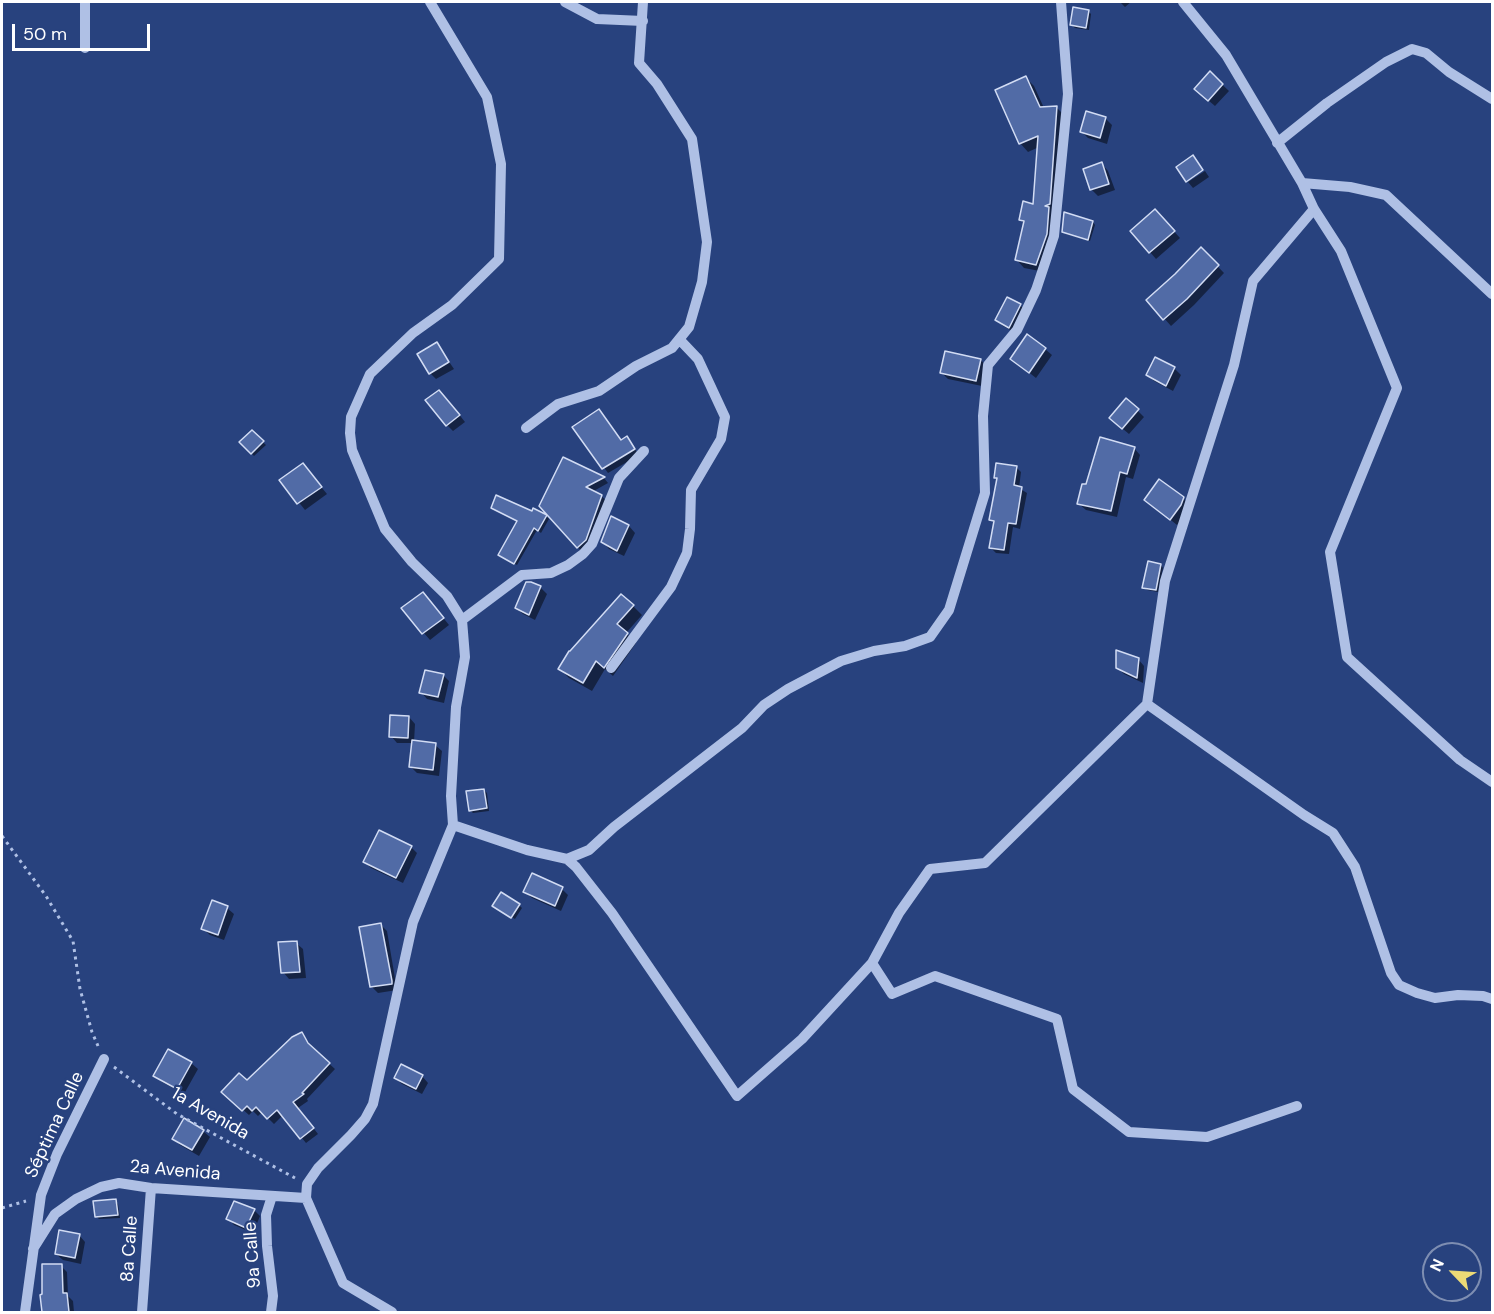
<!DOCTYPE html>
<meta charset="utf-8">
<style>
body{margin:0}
#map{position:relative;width:1494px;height:1314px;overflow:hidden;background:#28427e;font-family:"DM Sans",sans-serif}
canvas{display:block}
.frame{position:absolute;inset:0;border:3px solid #fff;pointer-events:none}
.north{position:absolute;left:1422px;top:1242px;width:60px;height:60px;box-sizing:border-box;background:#28427e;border:2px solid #7e8eb2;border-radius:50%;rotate:295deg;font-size:16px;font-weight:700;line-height:24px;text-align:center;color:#fff}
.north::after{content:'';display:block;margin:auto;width:21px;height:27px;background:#ecda76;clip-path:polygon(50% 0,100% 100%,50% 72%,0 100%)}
.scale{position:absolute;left:12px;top:24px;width:138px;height:27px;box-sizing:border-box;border:3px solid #fff;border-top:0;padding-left:8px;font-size:18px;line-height:21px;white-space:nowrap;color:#fff;-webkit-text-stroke:4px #28427e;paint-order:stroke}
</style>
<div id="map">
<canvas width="1494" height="1314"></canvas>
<div class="frame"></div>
<div class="north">N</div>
<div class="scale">50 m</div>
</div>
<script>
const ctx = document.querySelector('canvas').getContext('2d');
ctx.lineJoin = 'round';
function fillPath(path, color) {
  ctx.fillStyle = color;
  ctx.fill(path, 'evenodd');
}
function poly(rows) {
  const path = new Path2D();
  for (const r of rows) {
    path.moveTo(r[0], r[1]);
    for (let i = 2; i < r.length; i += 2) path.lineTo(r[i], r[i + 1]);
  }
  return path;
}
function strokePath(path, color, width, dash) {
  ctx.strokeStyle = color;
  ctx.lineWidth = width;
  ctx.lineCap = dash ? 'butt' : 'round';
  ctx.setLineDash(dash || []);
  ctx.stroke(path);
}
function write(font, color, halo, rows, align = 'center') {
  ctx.font = font + ' "DM Sans",sans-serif';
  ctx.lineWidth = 4.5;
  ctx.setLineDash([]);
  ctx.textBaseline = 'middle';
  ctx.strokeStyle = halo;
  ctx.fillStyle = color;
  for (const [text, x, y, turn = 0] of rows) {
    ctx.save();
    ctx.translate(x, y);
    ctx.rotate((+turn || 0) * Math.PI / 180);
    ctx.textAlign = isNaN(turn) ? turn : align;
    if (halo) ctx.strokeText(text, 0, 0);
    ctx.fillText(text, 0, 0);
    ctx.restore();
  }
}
fillPath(poly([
 [1120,2,1131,2,1125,7],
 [1089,12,1091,14,1089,30,1075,28,1072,25],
 [1210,73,1229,91,1215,106,1202,95],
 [1026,78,1034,86,1044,108,1057,108,1065,116,1045,272,1024,268,1016,259,1025,224,1021,220,1034,205,1039,147,1028,152,1020,143],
 [1087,113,1106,119,1112,125,1107,144,1088,138,1082,132],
 [1102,164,1108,171,1115,190,1098,196,1091,189],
 [1205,171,1209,177,1193,188,1188,182],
 [1161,217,1180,238,1156,259,1132,231],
 [1093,222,1095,225,1090,241,1066,234,1064,231],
 [1201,249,1224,273,1194,305,1171,326,1148,300],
 [1020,305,1027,312,1016,333,1003,326,997,320],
 [437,344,454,369,436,379,430,373],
 [1045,349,1052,355,1036,378,1012,359],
 [981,360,987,367,982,386,948,379,941,372],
 [1174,368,1181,375,1173,391,1154,381,1148,375],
 [446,398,465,422,453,431,447,425],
 [1137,410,1144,417,1129,434,1117,424],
 [574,427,621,441,627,438,639,455,608,473],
 [252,432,266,445,254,456,241,442],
 [1134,448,1140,455,1133,479,1126,477,1117,517,1086,510,1079,504,1087,486],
 [563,459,604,478,608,483,592,492,601,496,607,501,583,553,541,505],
 [303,465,327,494,305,510,281,480],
 [1016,467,1021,472,1019,488,1027,493,1020,529,1013,527,1009,554,996,553,991,548,995,523,991,519,998,479,996,477],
 [1183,498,1190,505,1187,511,1177,525,1146,500],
 [492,508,546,516,549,519,541,533,537,530,517,565,502,557,518,521],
 [612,518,629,526,635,533,624,556,609,549,603,542],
 [1161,565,1163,568,1158,592,1147,590,1144,587],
 [540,587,547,594,535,620,523,614,516,608],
 [429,600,449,625,430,640,403,609],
 [633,606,642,615,626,633,636,643,613,676,605,669,592,691,569,678,560,669],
 [1138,659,1144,666,1143,683,1124,674,1117,667],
 [443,675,449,681,444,703,427,699,421,692],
 [409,717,415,724,414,742,435,745,442,751,439,776,417,773,411,767,413,743,397,743,391,736],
 [484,790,487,793,489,811,473,813,470,810],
 [411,847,417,853,403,883,371,868,365,862],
 [562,889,568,895,561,911,532,898,525,892],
 [519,905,522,908,515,919,497,909],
 [227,908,234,914,224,940,210,935,203,929],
 [381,925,387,931,397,990,378,993,371,986],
 [296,943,303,949,306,978,289,979,283,972],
 [302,1033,313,1049,335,1069,307,1099,308,1101,298,1108,318,1134,306,1143,283,1115,274,1124,262,1112,258,1116,253,1111,249,1115,223,1092,247,1082],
 [191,1063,198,1069,184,1094,162,1082,155,1075],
 [422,1076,428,1083,422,1094,402,1084,395,1078],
 [203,1131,210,1137,199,1156,180,1145,174,1139],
 [115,1201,118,1204,120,1218,99,1219,96,1216],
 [254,1210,260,1216,253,1233,234,1225,228,1218],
 [79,1235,85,1242,81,1264,63,1260,56,1254],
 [61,1266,67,1272,68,1296,73,1301,74,1312,43,1312,42,1296]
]), '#0007');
const building = poly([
 [1073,7,1089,10,1086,28,1070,25,1073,7],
 [1210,71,1223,84,1208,101,1194,89,1210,71],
 [1026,76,1040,107,1057,106,1050,204,1045,206,1049,207,1047,234,1036,265,1015,260,1024,221,1019,220,1023,201,1033,204,1038,136,1019,144,995,90,1026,76],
 [1086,111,1106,117,1100,138,1080,132,1086,111],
 [1193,155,1203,170,1186,182,1176,167,1193,155],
 [1102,162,1109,184,1090,190,1083,169,1102,162],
 [1155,209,1175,231,1149,253,1130,231,1155,209],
 [1064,212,1093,221,1088,240,1062,232,1064,212],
 [1201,247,1219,265,1187,299,1163,320,1146,300,1175,274,1201,247],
 [1007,297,1021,304,1009,328,995,320,1007,297],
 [1027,334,1046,348,1029,373,1010,359,1027,334],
 [437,342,449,362,429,374,417,354,437,342],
 [945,351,981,359,976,381,940,373,945,351],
 [1155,357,1175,367,1166,386,1146,375,1155,357],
 [439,390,460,415,446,426,425,400,439,390],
 [1126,398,1139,409,1122,429,1109,418,1126,398],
 [599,409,621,440,627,436,635,449,602,469,572,427,599,409],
 [252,430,264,441,251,454,239,442,252,430],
 [1100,437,1135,447,1127,474,1120,472,1111,511,1077,504,1082,484,1086,484,1100,437],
 [563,457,605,477,586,487,602,495,586,540,577,548,539,506,563,457],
 [303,463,322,487,297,504,279,480,303,463],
 [996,463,1017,466,1014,485,1022,487,1016,524,1008,523,1004,550,989,548,994,521,989,520,997,478,994,478,996,463],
 [1159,479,1184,497,1181,505,1170,520,1144,500,1159,479],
 [496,495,532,511,533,508,547,515,538,531,534,528,514,564,498,555,517,521,491,508,496,495],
 [611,516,629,525,617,551,601,542,611,516],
 [1148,561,1161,564,1156,590,1142,588,1148,561],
 [526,582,531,582,541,586,529,615,515,608,526,582],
 [423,592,444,618,422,634,401,608,423,592],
 [621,594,634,605,617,624,628,633,604,668,596,661,583,683,558,669,569,651,570,651,621,594],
 [1116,650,1139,658,1137,678,1116,668,1116,650],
 [425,670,444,674,438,697,419,693,425,670],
 [390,715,409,716,408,738,389,737,390,715],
 [412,740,436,743,433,770,409,767,412,740],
 [484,789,487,808,469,811,466,791,484,789],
 [379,830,412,846,396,878,363,862,379,830],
 [532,873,563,887,555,906,523,892,532,873],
 [501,892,520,904,511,918,492,906,501,892],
 [212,900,228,906,218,935,201,929,212,900],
 [381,923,392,981,392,984,370,987,359,927,381,923],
 [297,941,300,972,281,973,278,942,297,941],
 [302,1032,308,1043,330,1063,302,1093,304,1094,293,1102,314,1128,300,1139,277,1110,267,1119,256,1107,252,1111,247,1106,242,1111,221,1092,239,1073,247,1080,292,1037,302,1032],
 [168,1049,192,1062,177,1089,153,1076,168,1049],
 [401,1064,423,1075,416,1089,394,1078,401,1064],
 [184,1118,204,1130,192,1150,172,1139,184,1118],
 [116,1199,118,1215,95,1217,93,1201,116,1199],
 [234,1201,255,1209,246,1228,226,1219,234,1201],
 [59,1230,80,1234,75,1258,55,1254,59,1230],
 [42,1264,62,1264,63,1293,67,1293,69,1312,42,1312,40,1295,42,1294,42,1264]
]);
fillPath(building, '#516ba6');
strokePath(building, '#d2dcf4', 1.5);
strokePath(poly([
 [2,836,46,896,73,941,80,989,92,1032,98,1046],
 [114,1067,177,1114,295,1178],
 [2,1208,26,1201]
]), '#afc0e5', 3, [3, 4.5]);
strokePath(poly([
 [85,2,85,48],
 [565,2,597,19,643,21],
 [1183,2,1226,55,1302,183,1314,209,1341,251,1397,388,1330,552,1347,657,1460,760,1492,782],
 [1277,143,1327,103,1386,62,1412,49,1426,53,1449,72,1492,99],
 [1302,183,1350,187,1386,195,1492,294],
 [526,428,558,404,599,391,636,366,672,348,689,327,702,282,707,242,692,139,657,84,639,63,643,2],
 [462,620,522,575,551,573,568,565,583,554,592,544,619,478,644,451],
 [611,668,671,587,687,553,690,529,691,490,721,439,725,417,698,359,679,339],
 [1147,704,1304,815,1333,833,1355,867,1391,973,1399,985,1417,993,1435,998,1458,995,1483,996,1492,999],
 [453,825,527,850,567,859,589,850,614,827,742,728,764,705,788,689,841,661,874,651,905,646,930,637,949,610,985,493,983,416,988,365,1017,330,1036,290,1054,236,1068,94,1061,2],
 [567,859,576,867,612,913,737,1096,802,1039,872,963,899,913,930,869,985,863,1147,704,1165,581,1234,365,1253,281,1314,209],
 [872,963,892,994,935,976,1057,1019,1073,1089,1129,1132,1207,1137,1297,1106],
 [33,1249,55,1214,76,1199,101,1187,119,1183,151,1188,306,1198],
 [25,1312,41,1195,57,1154,104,1059],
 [142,1312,151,1188],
 [271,1312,273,1296,267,1246,266,1215,272,1196],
 [392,1312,343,1283,306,1198,307,1184,318,1168,351,1135,365,1119,373,1104,413,922,453,825,451,796,456,707,465,657,462,620,447,596,412,562,385,529,352,450,350,433,351,417,370,374,413,333,452,305,499,259,501,164,487,97,430,2]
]), '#afc0e5', 10);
write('18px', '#fff', '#28427e', [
 ["1a Avenida",210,1114,30],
 ["Séptima Calle",55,1125,-65],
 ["2a Avenida",175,1171,5],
 ["8a Calle",130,1249,-86],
 ["9a Calle",253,1255,-94]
]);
</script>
